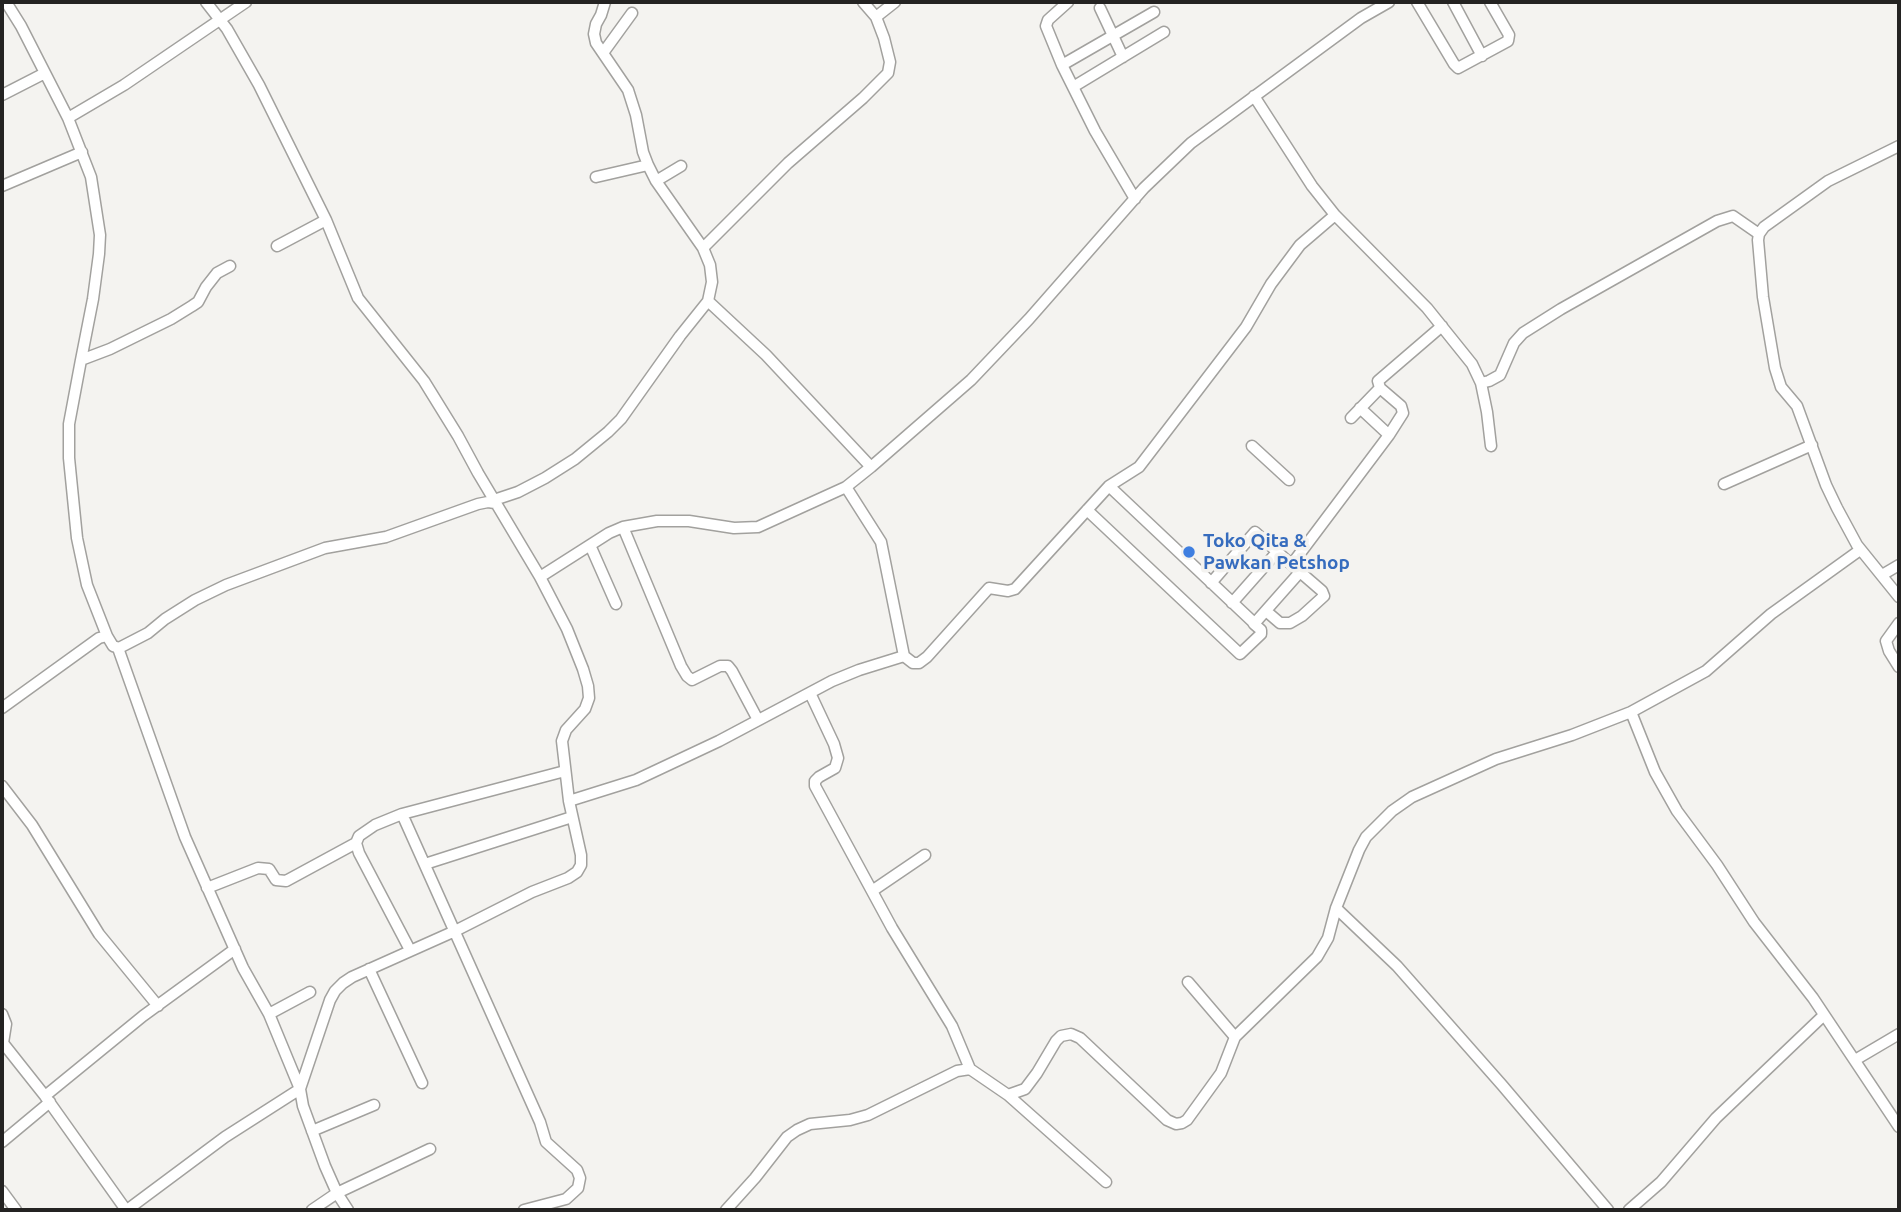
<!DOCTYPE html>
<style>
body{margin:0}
#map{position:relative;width:1901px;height:1212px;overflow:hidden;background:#f4f3f0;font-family:Ubuntu,sans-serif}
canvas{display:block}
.frame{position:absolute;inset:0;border:4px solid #242322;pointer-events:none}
</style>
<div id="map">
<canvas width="1901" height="1212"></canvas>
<div class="frame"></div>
</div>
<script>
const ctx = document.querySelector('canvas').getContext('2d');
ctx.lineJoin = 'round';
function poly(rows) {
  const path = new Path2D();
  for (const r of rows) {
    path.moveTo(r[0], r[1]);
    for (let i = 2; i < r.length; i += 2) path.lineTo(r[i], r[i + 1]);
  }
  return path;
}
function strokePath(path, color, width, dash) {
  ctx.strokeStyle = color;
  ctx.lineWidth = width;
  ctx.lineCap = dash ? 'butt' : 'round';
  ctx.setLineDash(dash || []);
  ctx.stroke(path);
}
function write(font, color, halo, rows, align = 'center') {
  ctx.font = font + ' Ubuntu,sans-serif';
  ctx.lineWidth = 7;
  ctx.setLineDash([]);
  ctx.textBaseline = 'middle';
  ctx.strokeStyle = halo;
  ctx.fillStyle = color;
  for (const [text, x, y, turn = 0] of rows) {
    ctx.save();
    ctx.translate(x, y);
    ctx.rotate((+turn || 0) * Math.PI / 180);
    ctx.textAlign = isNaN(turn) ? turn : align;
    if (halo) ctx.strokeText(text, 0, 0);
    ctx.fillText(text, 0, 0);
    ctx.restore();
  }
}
const minor = poly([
 [6,2,21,26,68,118,91,177,100,235,99,254,93,299,81,360],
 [863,2,876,17,895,2],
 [1068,2,1048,20,1046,26,1062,65,1095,131,1135,199],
 [1417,2,1454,64,1458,68,1508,41,1509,35,1490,2],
 [1453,2,1482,56],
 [1100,8,1123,57],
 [603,53,632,13],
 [1062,65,1154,12],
 [1073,87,1164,32],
 [2,95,45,73],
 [68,118,124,85,246,2],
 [1899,146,1828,181,1764,227,1759,234,1758,240,1763,297,1775,368,1781,387,1797,406,1826,485,1837,508,1857,545,1899,597],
 [596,177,648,165],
 [656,181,681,166],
 [2,186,82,152],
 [1335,215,1427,308,1472,364,1481,383,1487,412,1491,446],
 [277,246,326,220],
 [703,248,788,163,863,98,888,73,890,62,884,38,876,17],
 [708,301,766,355,871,467],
 [1481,383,1489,381,1500,375,1514,343,1523,333,1561,309,1717,221,1733,216,1759,234],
 [1360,408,1389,435],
 [1351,418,1380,388],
 [1252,446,1289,480],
 [1724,484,1812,445],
 [1109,486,1252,621,1254,624,1300,572,1255,532,1211,583],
 [494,500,518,492,545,478,575,459,608,432,621,419,680,336,708,301,712,282,710,265,703,248,656,181,648,165,643,152,636,115,628,90,596,43,594,34,596,24,601,15,605,2],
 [1087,510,1240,654,1261,634,1261,630,1254,624],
 [623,527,681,666,687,676,692,680,720,666,728,666,732,671,758,720],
 [590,545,616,604],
 [1292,564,1389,435,1403,413,1401,406,1380,388,1378,381,1442,326],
 [1882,575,1899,565],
 [540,577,609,533,623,527,657,521,689,521,734,528,758,527,846,487,871,467,971,380,1029,319,1144,188,1191,143,1361,18,1389,2],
 [1232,603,1278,551],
 [1266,611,1280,623,1290,623,1302,616,1324,596,1322,591,1300,572],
 [1899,623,1886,641,1889,651,1899,667],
 [107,636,87,585,77,538,69,458,69,424,81,360,110,349,171,319,192,306,198,302,206,287,217,273,230,266],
 [118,648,185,837,243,968,269,1014,300,1089,303,1106,325,1166,337,1193,348,1210],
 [904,656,913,663,919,663,927,657,989,588,1008,591,1015,589,1109,486,1139,467,1246,327,1271,284,1300,245,1335,215,1312,186,1254,96],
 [810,693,834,744,838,758,835,768,819,777,815,781,815,786,892,928,952,1026,970,1069,1008,1095,1106,1182],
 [2,708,99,638,107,636,113,646,119,648,148,633,165,619,195,600,226,585,325,548,386,537,478,504,488,502,495,503],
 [1631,712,1655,772,1677,811,1717,865,1754,922,1813,998,1899,1127],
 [2,786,32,825,99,934,158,1006],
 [569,801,636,780,719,741,832,681,859,670,904,656,881,542,846,487],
 [402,814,540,1122,546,1142,577,1170,580,1178,578,1188,566,1199,524,1210],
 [425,864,572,817],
 [207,888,258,868,269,869,276,880,286,881,356,843],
 [872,891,925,855],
 [1336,908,1397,966,1502,1085,1608,1210],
 [410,950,359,853,356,843,359,836,375,825,402,814,565,771],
 [369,969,422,1083],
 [1188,982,1235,1037],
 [2,1014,6,1024,3,1043,45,1096,126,1210],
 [269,1014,310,992],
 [1855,1060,1899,1034],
 [1008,1095,1025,1089,1037,1073,1056,1041,1061,1036,1071,1034,1080,1038,1167,1120,1176,1124,1182,1123,1187,1120,1221,1073,1235,1037,1317,957,1328,938,1336,908,1359,850,1366,837,1392,811,1412,797,1496,759,1572,735,1631,712,1706,671,1771,614,1860,550],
 [45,1096,143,1016,235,949],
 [312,1131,374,1105],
 [2,1142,50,1102],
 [2,1191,16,1210],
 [127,1210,225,1137,300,1089,330,1000,335,991,343,983,352,977,455,931,532,892,568,878,577,872,581,865,581,855,569,801,562,741,566,730,585,709,589,698,588,686,583,669,567,629,540,577,478,473,458,436,424,381,358,298,326,220,259,85,227,29,206,2],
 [312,1210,337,1193,430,1149],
 [726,1210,755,1178,787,1137,797,1130,810,1124,850,1120,868,1115,957,1071,970,1069],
 [1629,1210,1661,1182,1716,1118,1824,1015]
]);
strokePath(minor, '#a2a19e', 13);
strokePath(minor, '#fff', 10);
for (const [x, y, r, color] of [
 [1189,552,7,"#3f7fe0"]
]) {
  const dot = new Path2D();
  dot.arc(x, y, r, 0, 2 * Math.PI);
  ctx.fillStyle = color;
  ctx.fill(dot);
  strokePath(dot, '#f4f3f0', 2.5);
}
write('bold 19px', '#366cbe', '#f4f3f0', [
 ["Toko Qita &",1203,541],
 ["Pawkan Petshop",1203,563]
], 'left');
</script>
